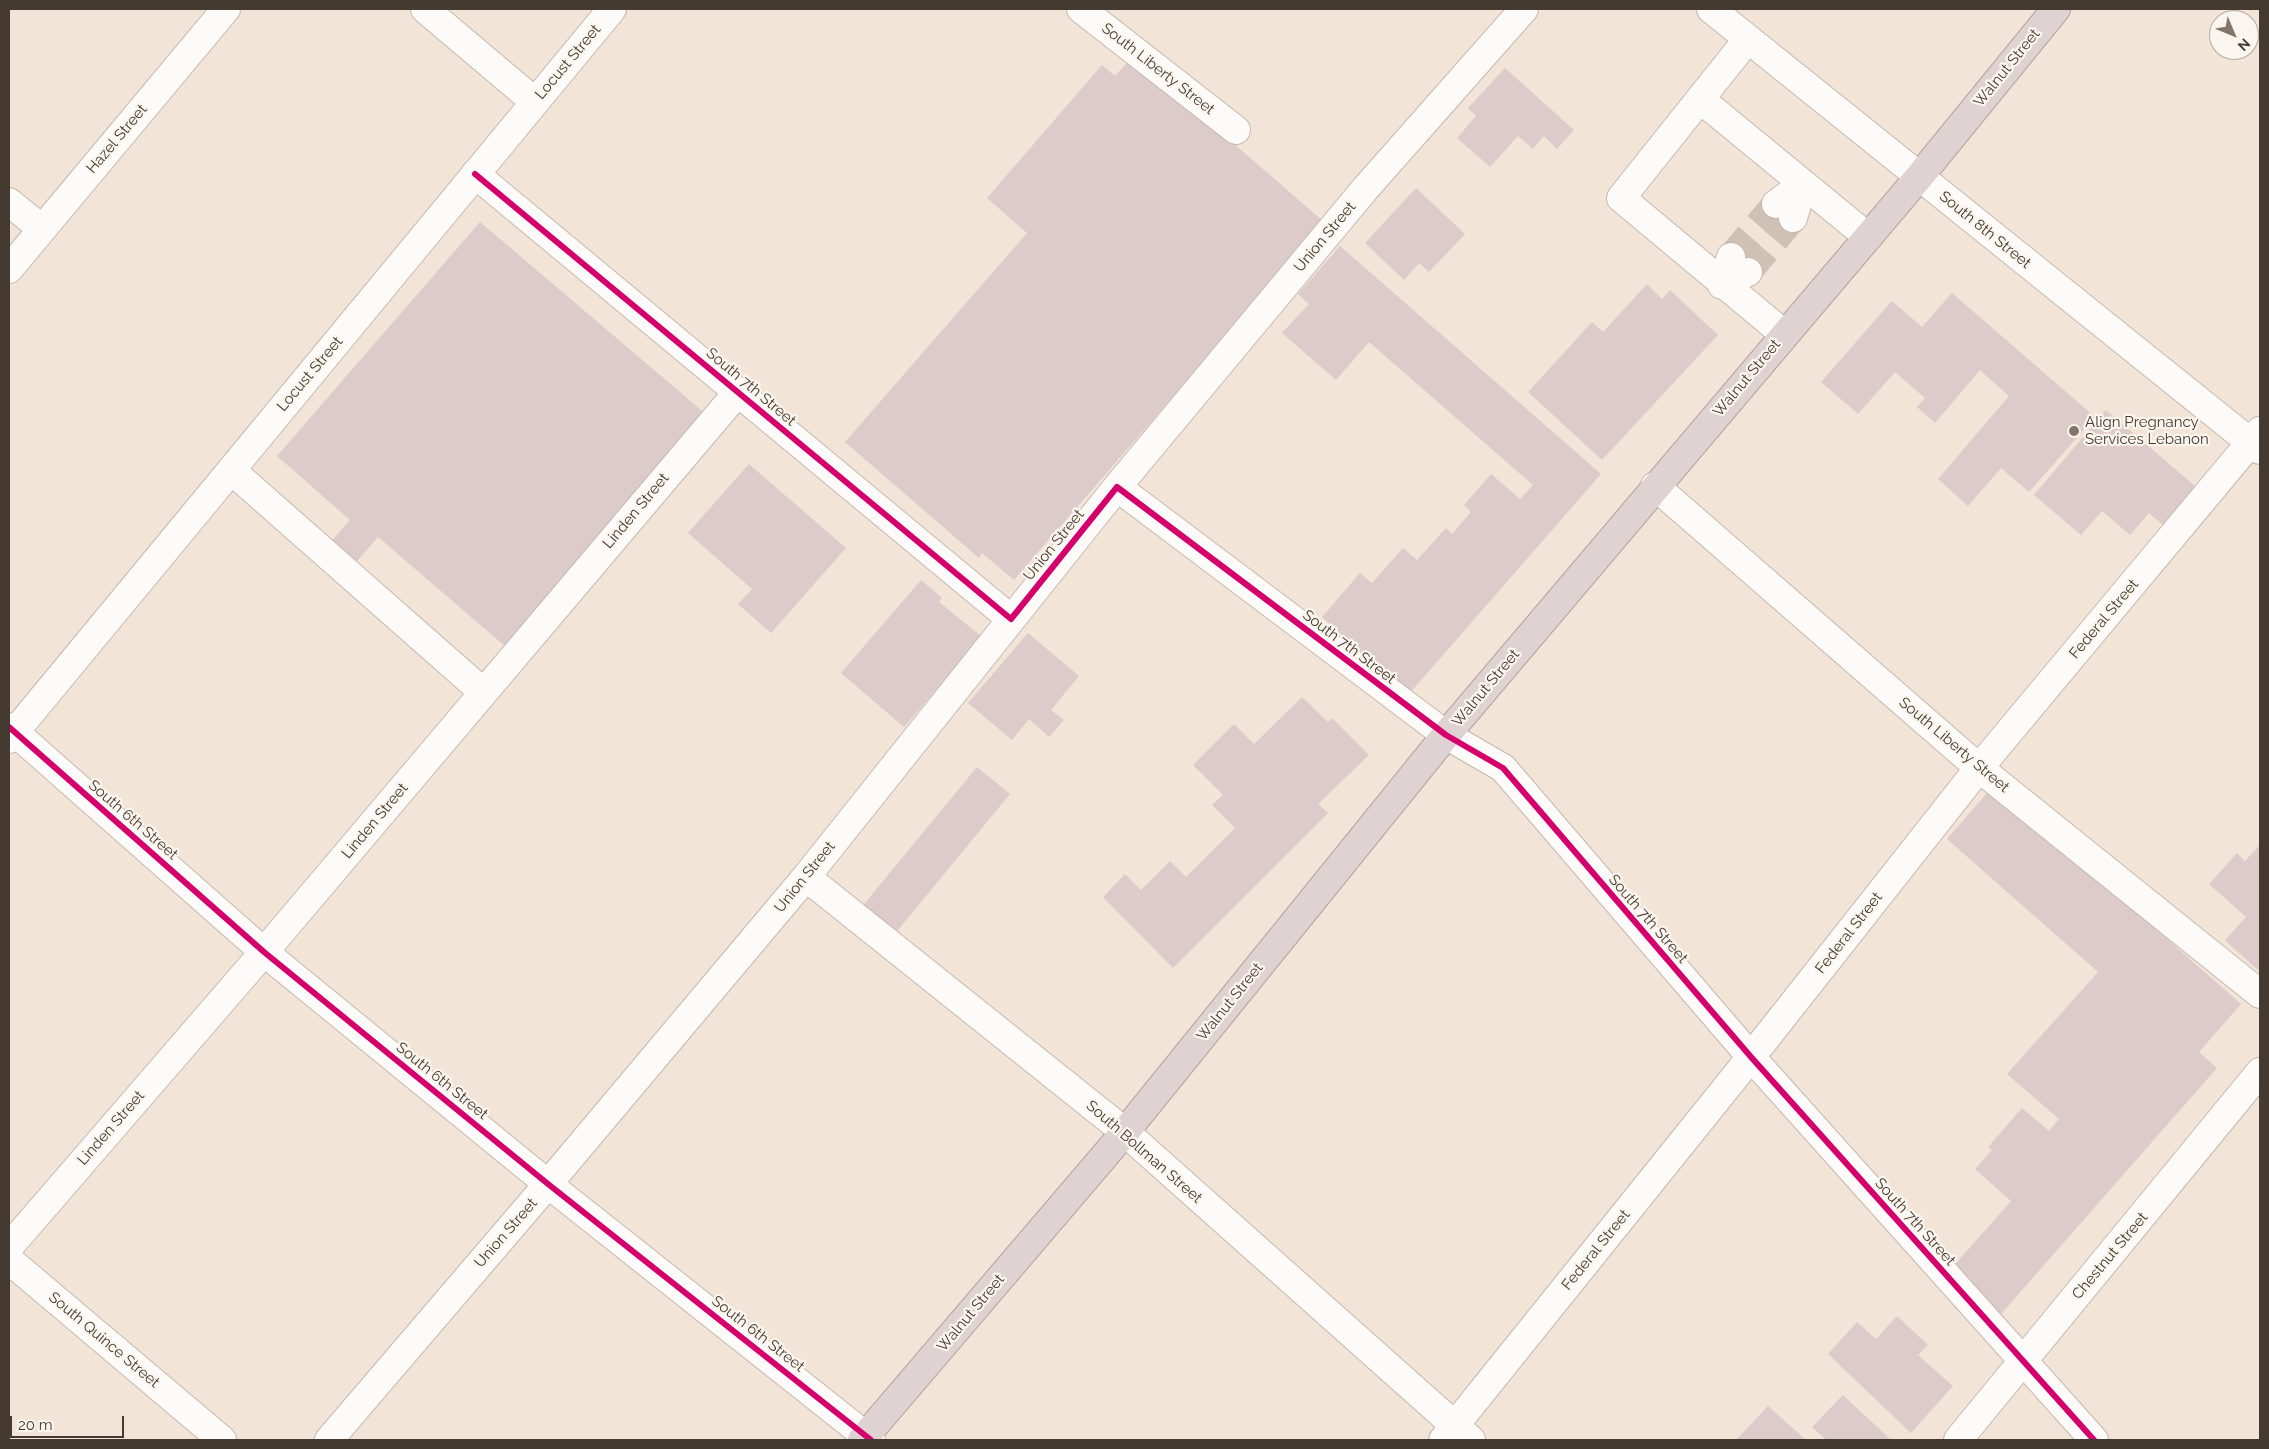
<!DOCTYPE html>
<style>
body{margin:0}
#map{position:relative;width:2269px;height:1449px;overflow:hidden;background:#f2e4d6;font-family:Raleway,sans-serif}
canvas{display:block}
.frame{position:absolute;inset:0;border:10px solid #443a2f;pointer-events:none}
.north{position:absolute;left:2209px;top:10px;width:50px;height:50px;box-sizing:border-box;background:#fbf5f0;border:1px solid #b2aaa3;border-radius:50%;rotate:135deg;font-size:14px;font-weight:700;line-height:20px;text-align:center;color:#443a2f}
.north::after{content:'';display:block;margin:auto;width:18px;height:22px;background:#817669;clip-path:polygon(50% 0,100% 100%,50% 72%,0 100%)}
.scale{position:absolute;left:10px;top:1416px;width:114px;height:22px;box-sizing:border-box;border:2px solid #443a2f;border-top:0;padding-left:6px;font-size:15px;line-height:18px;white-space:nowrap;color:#443a2f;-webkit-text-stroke:4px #fbf5f0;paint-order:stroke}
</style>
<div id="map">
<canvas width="2269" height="1449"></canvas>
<div class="frame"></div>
<div class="north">N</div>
<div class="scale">20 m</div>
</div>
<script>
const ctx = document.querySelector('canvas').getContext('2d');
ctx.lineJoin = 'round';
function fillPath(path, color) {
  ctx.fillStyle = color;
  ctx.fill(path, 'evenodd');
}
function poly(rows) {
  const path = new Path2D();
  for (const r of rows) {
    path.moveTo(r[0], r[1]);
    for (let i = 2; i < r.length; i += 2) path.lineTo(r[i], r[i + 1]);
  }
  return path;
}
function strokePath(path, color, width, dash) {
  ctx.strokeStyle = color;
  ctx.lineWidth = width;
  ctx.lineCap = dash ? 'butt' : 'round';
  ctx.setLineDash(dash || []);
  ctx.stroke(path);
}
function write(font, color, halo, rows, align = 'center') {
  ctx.font = font + ' Raleway,sans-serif';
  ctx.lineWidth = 4.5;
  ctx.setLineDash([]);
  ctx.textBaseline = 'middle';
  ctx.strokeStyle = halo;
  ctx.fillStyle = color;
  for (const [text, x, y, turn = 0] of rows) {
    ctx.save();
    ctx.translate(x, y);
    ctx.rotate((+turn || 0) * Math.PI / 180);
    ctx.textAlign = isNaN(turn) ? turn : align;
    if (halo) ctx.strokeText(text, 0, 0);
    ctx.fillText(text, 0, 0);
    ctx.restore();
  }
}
fillPath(poly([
 [1133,56,1324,222,1014,580,982,553,979,558,845,442,1027,233,987,198,1102,65,1115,76],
 [1505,68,1574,130,1557,149,1544,136,1533,149,1518,136,1490,167,1457,138,1476,116,1468,108],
 [1416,188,1465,234,1429,272,1419,263,1404,280,1365,243],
 [480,222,707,415,506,647,378,537,352,567,327,546,350,520,277,456],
 [1340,246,1601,474,1409,694,1322,617,1360,573,1372,583,1403,548,1417,560,1446,528,1452,534,1471,512,1464,505,1491,474,1520,499,1533,485,1369,342,1336,380,1282,333,1309,304,1298,294],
 [1647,284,1662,299,1670,290,1718,335,1602,460,1528,392,1592,322,1603,332],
 [1952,293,2095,417,2029,492,2001,468,1968,506,1938,479,2009,396,1980,370,1935,423,1917,407,1925,398,1895,372,1858,414,1821,382,1892,301,1922,327],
 [2106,410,2195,486,2163,525,2149,513,2130,535,2102,511,2081,535,2034,495],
 [749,464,846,548,771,633,738,604,752,589,688,533],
 [921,580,942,598,939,602,982,637,904,727,841,673],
 [1028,633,1079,676,1051,710,1064,720,1049,737,1029,719,1012,740,968,703],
 [1302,697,1328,722,1332,718,1369,755,1318,804,1328,813,1173,968,1103,897,1125,874,1141,890,1170,861,1186,877,1235,828,1212,805,1223,795,1193,765,1234,724,1254,744],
 [977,767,1010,794,893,936,860,909],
 [1993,786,2241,1004,2199,1052,2217,1068,2001,1314,1950,1270,2011,1201,1975,1169,1992,1150,1988,1147,2022,1108,2049,1131,2059,1119,2007,1074,2098,972,1947,839],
 [2260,845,2260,972,2225,940,2246,917,2209,884,2237,853,2245,861],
 [1897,1316,1928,1345,1918,1355,1953,1386,1911,1433,1828,1354,1857,1322,1876,1339],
 [1843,1395,1891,1440,1826,1440,1812,1427],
 [1768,1406,1806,1440,1736,1440]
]), '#ddcaca');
strokePath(poly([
 [1731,257,1776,204],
 [1748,272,1793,218]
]), '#cfc2b5', 28, [28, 14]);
const minor = poly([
 [425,9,535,102],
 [1081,9,1236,130],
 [1711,9,2260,450],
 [1748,39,1621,198,1784,334],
 [1700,99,1868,237],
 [475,174,1011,619],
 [9,202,42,229],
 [1776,204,1803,184,1793,218],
 [1731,257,1722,285,1748,272],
 [9,269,226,9],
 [231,470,483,692],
 [1655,486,1979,768,2260,994],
 [1117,487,1446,735,1503,768,1751,1057,2094,1440],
 [9,727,264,952,548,1184,871,1440],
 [9,739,612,9],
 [806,877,1125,1132,1471,1440],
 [9,1247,264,952,738,392],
 [9,1260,222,1440],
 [329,1440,548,1184,806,877,1117,487,1365,189,1524,9],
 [1443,1440,1751,1057,1979,768,2260,431],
 [1958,1440,2260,1072]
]);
const highway = poly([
 [862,1440,1125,1132,1446,735,1919,177,2056,9]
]);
strokePath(minor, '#c4b9ae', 30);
strokePath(highway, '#b5a39e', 30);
strokePath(minor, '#fdfbf9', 28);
strokePath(highway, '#dfd2d3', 28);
strokePath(poly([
 [475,174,1011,619,1117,487,1446,735,1503,768,1751,1057,2094,1440],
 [9,727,264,952,548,1184,871,1440]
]), '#d6006c', 6);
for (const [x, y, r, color] of [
 [2074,431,6,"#817669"]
]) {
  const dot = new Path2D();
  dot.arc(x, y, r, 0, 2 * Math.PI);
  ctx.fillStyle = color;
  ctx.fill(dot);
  strokePath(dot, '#fbf5f0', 2);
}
write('15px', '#443a2f', '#fbf5f0', [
 ["Locust Street",568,62,-50],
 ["Walnut Street",2007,68,-51],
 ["South Liberty Street",1158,69,38],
 ["Hazel Street",117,139,-50],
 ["South 8th Street",1985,230,39],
 ["Union Street",1325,237,-50],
 ["Locust Street",310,374,-50],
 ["Walnut Street",1747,378,-50],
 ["South 7th Street",751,387,40],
 ["Linden Street",636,511,-50],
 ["Union Street",1054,545,-51],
 ["Federal Street",2104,619,-50],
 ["South 7th Street",1349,647,37],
 ["Walnut Street",1486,688,-50],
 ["South Liberty Street",1954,745,40],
 ["South 6th Street",133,820,41],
 ["Linden Street",375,821,-50],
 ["Union Street",805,877,-51],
 ["South 7th Street",1648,919,49],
 ["Federal Street",1849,933,-52],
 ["Walnut Street",1230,1002,-51],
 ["South 6th Street",442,1081,39],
 ["Linden Street",111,1128,-49],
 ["South Bollman Street",1144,1152,41],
 ["South 7th Street",1915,1222,48],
 ["Union Street",506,1233,-49],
 ["Federal Street",1596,1250,-51],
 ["Chestnut Street",2110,1256,-50],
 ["Walnut Street",971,1313,-50],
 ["South 6th Street",758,1334,38],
 ["South Quince Street",104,1340,40]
]);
write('15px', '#443a2f', '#fbf5f0', [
 ["Align Pregnancy",2085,422],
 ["Services Lebanon",2085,439]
], 'left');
</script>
